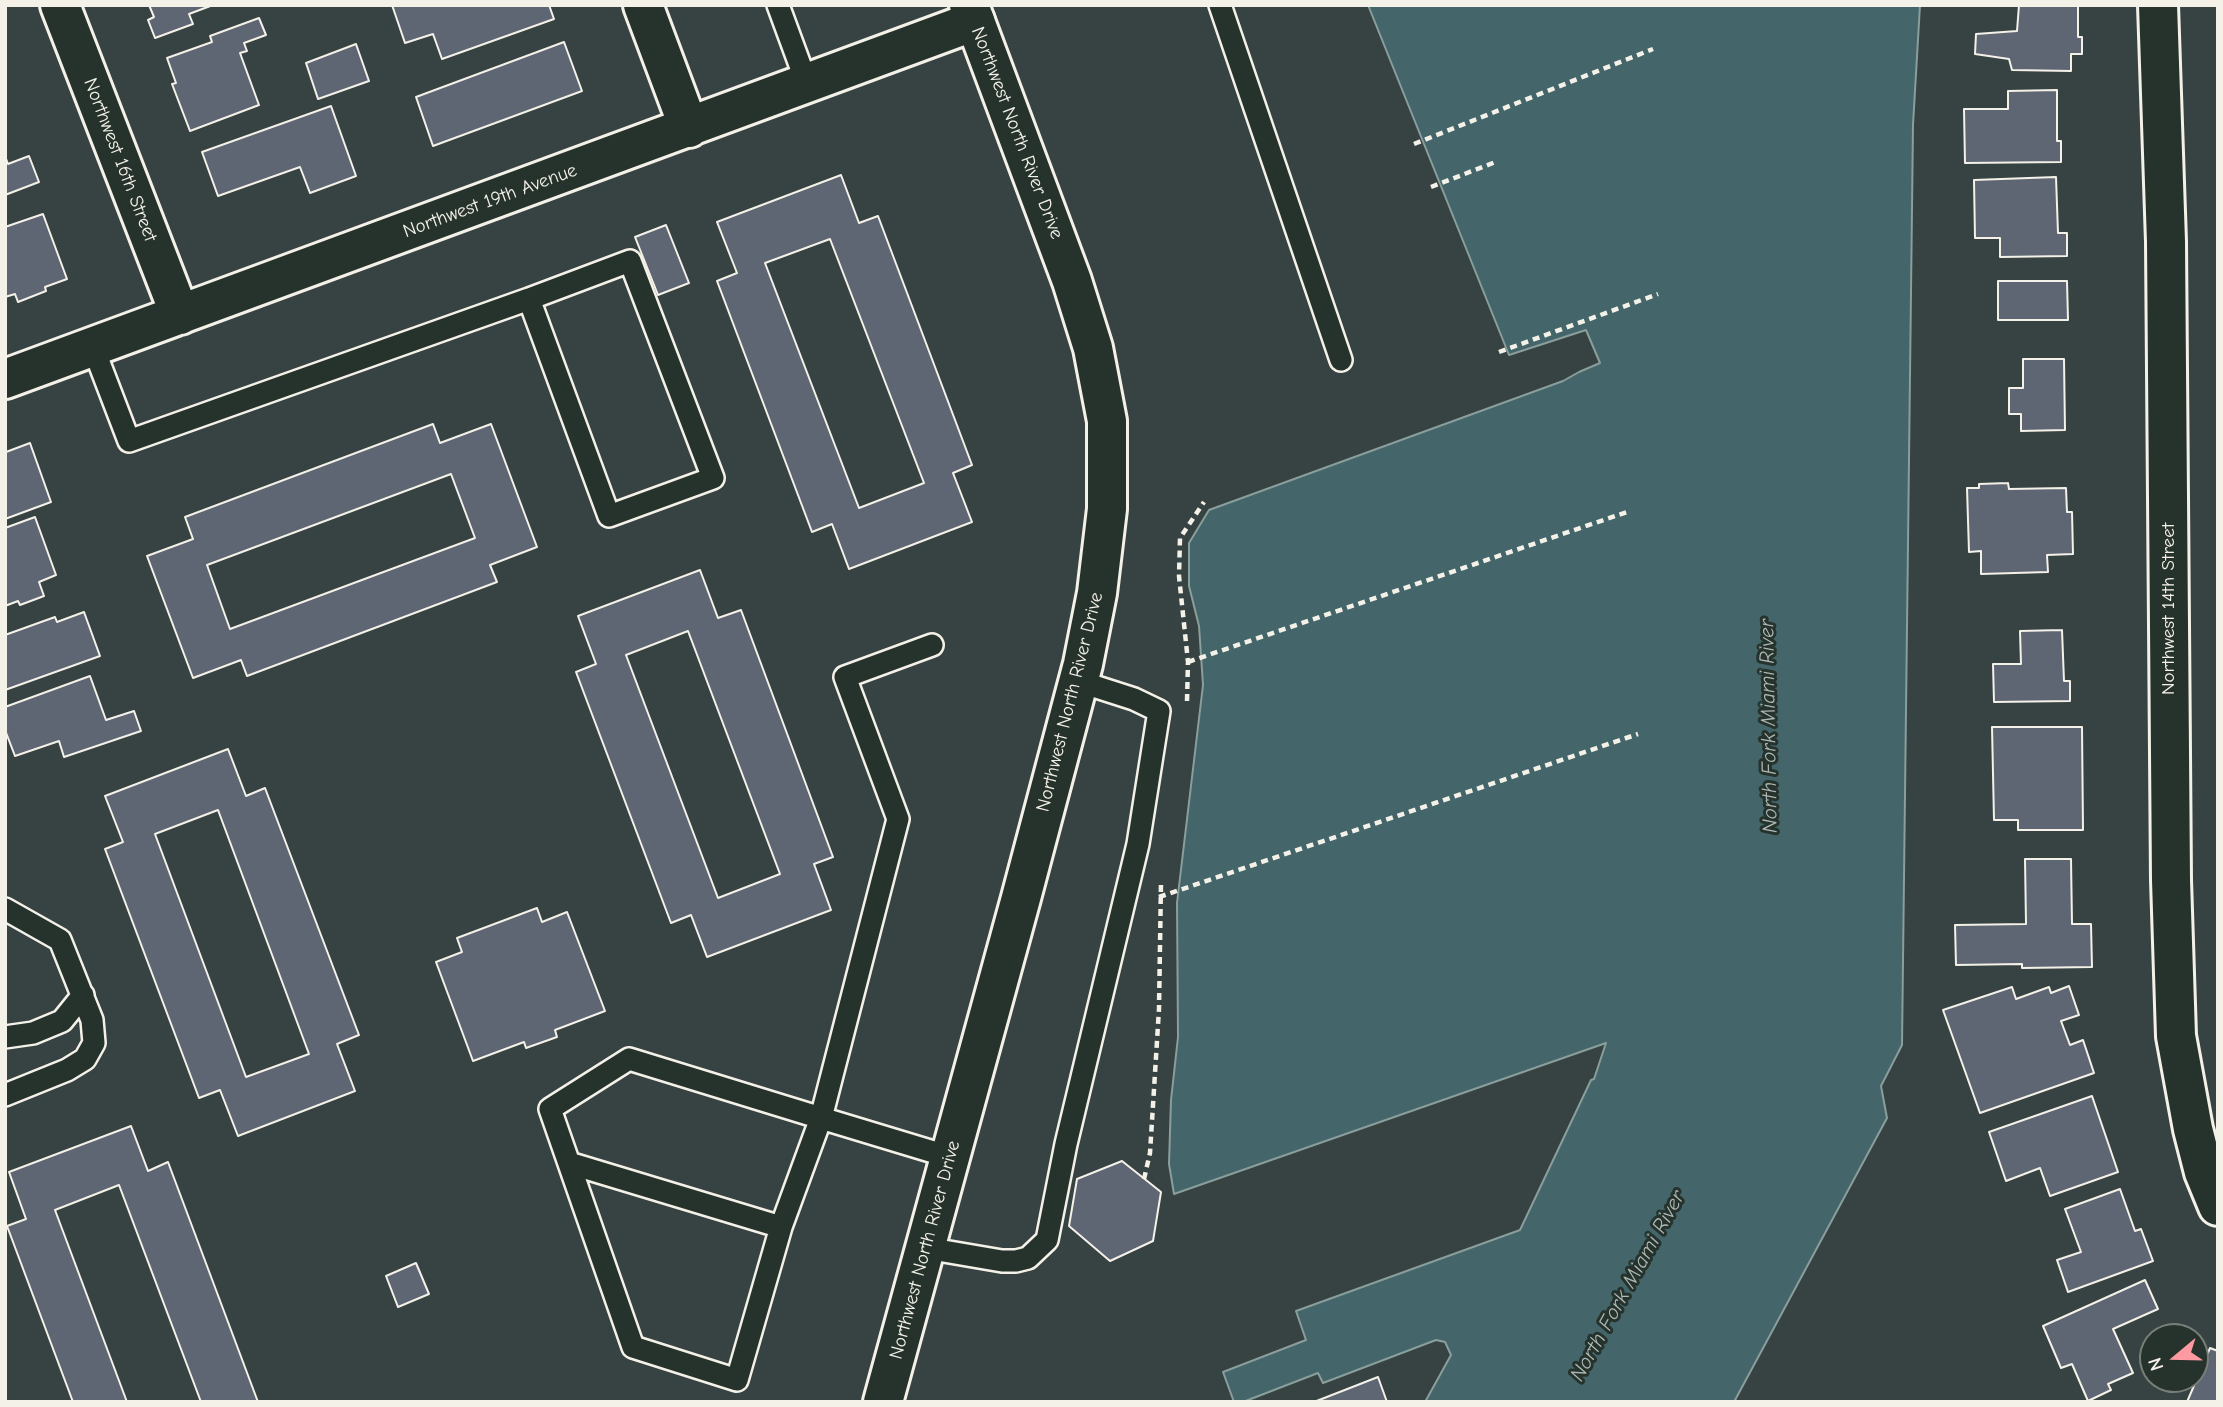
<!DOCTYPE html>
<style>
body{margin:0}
#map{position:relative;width:2223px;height:1407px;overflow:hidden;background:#374242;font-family:"Comic Neue",sans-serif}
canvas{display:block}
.frame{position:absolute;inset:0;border:7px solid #f4f1e8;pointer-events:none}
.north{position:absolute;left:2139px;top:1323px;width:70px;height:70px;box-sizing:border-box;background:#26332d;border:2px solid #787f78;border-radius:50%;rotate:251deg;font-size:19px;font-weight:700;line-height:28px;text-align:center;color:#f4f1e8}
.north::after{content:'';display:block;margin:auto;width:24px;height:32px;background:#ff9aa2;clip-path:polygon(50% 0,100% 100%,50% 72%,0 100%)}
</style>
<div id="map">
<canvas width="2223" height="1407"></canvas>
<div class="frame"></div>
<div class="north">N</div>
</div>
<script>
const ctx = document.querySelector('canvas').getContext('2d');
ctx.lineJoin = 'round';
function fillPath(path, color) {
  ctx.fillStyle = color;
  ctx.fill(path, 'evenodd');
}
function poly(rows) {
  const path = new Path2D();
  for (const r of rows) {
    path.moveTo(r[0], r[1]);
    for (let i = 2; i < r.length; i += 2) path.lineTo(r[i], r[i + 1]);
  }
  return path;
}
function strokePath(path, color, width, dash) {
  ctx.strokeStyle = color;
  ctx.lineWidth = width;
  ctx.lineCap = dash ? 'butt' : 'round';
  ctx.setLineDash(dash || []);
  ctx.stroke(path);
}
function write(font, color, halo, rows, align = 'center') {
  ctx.font = font + ' "Comic Neue",sans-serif';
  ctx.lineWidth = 6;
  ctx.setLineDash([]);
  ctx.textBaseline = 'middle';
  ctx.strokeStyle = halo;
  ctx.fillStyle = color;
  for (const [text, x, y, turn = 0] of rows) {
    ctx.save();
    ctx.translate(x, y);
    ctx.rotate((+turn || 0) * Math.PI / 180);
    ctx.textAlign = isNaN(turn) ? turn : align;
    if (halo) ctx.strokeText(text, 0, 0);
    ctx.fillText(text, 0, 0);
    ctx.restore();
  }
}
const water = poly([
 [1368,5,1920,5,1913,125,1902,1045,1881,1086,1887,1118,1734,1402,1425,1402,1451,1355,1445,1342,1436,1340,1323,1383,1318,1373,1243,1402,1234,1402,1223,1372,1306,1340,1296,1311,1520,1230,1591,1080,1594,1079,1606,1043,1174,1194,1169,1164,1171,1100,1178,1037,1177,903,1203,685,1199,626,1189,586,1189,543,1209,510,1563,381,1579,372,1600,363,1586,330,1509,355,1368,5]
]);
fillPath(water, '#44666a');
strokePath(water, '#8a9e9c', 2);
const building = poly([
 [149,5,213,5,189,14,193,24,155,38,148,20,154,17,149,5],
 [392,5,549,5,554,19,442,59,433,34,405,43,392,5],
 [2019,5,2078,5,2078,37,2082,37,2082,54,2071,54,2071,71,2012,70,2009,59,1975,54,1976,34,2017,31,2019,5],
 [259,18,266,35,244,43,247,51,240,53,259,105,190,131,172,84,176,83,167,58,212,42,210,36,259,18],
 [564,42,582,91,433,146,416,97,564,42],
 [356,44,369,81,318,99,306,63,356,44],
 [2057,90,2057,141,2061,141,2061,162,1965,163,1964,109,2008,109,2008,91,2057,90],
 [331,106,356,176,310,193,300,167,218,196,202,152,331,106],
 [5,156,8,164,29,156,39,182,5,195,5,156],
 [841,175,859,223,878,216,972,465,953,473,972,522,849,569,832,524,812,532,717,281,737,273,717,222,841,175],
 [830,239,924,483,859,508,765,263,830,239],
 [2056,177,2058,233,2067,233,2067,256,2000,257,2000,238,1975,238,1974,180,2056,177],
 [43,214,67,279,45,287,46,291,18,302,15,294,5,297,5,227,43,214],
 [666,225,689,283,658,295,635,237,666,225],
 [1998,281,2067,281,2068,320,1998,320,1998,281],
 [2023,359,2064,359,2065,430,2021,431,2021,414,2009,414,2009,388,2023,388,2023,359],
 [433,424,440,443,491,424,537,547,490,565,497,582,247,676,241,660,193,678,147,556,193,539,185,517,433,424],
 [451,474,475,538,230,629,207,565,451,474],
 [30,443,51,502,5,519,6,452,30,443],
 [2008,483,2009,489,2066,488,2067,512,2072,512,2073,554,2047,555,2048,572,1981,574,1981,551,1969,552,1967,488,1979,488,1979,484,2008,483],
 [35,517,56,575,39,582,44,596,20,605,18,601,5,606,5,528,35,517],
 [700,570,718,618,741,610,833,857,814,864,831,910,707,957,691,915,671,923,576,672,596,664,578,616,700,570],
 [688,631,780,874,718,898,626,655,688,631],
 [84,612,100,656,5,690,5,635,55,617,57,622,84,612],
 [2062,630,2064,681,2070,681,2070,701,1994,702,1993,664,2021,664,2020,631,2062,630],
 [90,676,106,720,134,711,141,731,64,757,59,741,15,756,5,730,5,707,90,676],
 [1992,727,2082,727,2083,830,2018,830,2018,820,1994,820,1992,727],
 [228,749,246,796,265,788,359,1035,337,1044,355,1091,238,1136,220,1090,199,1098,105,849,123,842,105,796,228,749],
 [218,810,309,1054,246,1077,155,834,218,810],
 [2025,859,2071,859,2072,924,2091,924,2092,967,2022,968,2022,964,1956,965,1955,925,2026,924,2025,859],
 [537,908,542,922,567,912,605,1011,555,1030,557,1037,526,1048,524,1042,473,1061,436,962,462,952,457,938,537,908],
 [2069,986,2079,1015,2061,1021,2070,1045,2083,1040,2094,1073,1980,1113,1943,1010,2012,987,2016,999,2049,987,2051,993,2069,986],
 [2092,1096,2118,1172,2050,1196,2040,1168,2006,1181,1989,1132,2092,1096],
 [131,1126,148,1171,168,1162,258,1402,201,1402,119,1185,55,1210,127,1402,73,1402,7,1226,26,1219,9,1172,131,1126],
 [1122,1161,1161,1192,1153,1241,1110,1261,1069,1226,1077,1179,1122,1161],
 [2120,1189,2135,1231,2141,1229,2153,1261,2068,1292,2057,1260,2081,1252,2065,1209,2120,1189],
 [416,1263,429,1294,398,1307,386,1276,416,1263],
 [2145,1280,2158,1309,2113,1329,2133,1373,2108,1384,2111,1390,2088,1401,2072,1364,2061,1368,2043,1326,2145,1280],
 [2210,1348,2218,1351,2218,1402,2187,1402,2210,1348],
 [1378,1377,1387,1402,1314,1402,1378,1377]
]);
fillPath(building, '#5e6674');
strokePath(building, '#f4f1e8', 2);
const lane = poly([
 [778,5,807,84],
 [1220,5,1341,360],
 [93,347,129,441,529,299,609,516,713,478,630,261,529,299],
 [932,645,845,677,898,819,821,1118,950,1157],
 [5,909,60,940,92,1020,94,1043,85,1059,67,1070,5,1095],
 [5,1037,33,1033,62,1021,83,995],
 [629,1059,821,1118,781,1227,737,1380,633,1347,550,1109,629,1059],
 [569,1163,781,1227],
 [926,1248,1002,1261,1016,1261,1028,1258,1047,1240,1066,1144,1138,844,1159,711,1134,699,1078,681]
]);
const street = poly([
 [60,5,180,315],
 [643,5,689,128],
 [2158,5,2166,242,2171,880,2176,1036,2193,1129,2204,1172,2218,1206],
 [5,379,975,21]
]);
const secondary = poly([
 [883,1402,1021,898,1083,664,1097,593,1107,509,1107,421,1093,348,1072,281,969,5]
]);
strokePath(lane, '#f4f1e8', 26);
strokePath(street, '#f4f1e8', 44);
strokePath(secondary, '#f4f1e8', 44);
strokePath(poly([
 [1414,144,1653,49],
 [1431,187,1498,161],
 [1499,352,1658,294],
 [1188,662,1630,511],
 [1187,701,1188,662,1179,576,1180,538,1204,502],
 [1159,897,1638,734],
 [1144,1179,1150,1153,1159,1009,1161,883]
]), '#f4f1e8', 4.5, [7, 5]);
strokePath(lane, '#26332d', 21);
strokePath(street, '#26332d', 38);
strokePath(secondary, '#26332d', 38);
write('19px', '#f4f1e8', '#26332d', [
 ["Northwest North River Drive",1017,133,69],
 ["Northwest 16th Street",120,160,69],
 ["Northwest 19th Avenue",490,201,-20],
 ["Northwest 14th Street",2169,609,-90],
 ["Northwest North River Drive",1070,702,-76],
 ["Northwest North River Drive",925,1250,-75]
]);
write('italic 21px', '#aeb9b6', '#26332d', [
 ["North Fork Miami River",1769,726,-91],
 ["North Fork Miami River",1628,1286,-61]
]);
</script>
